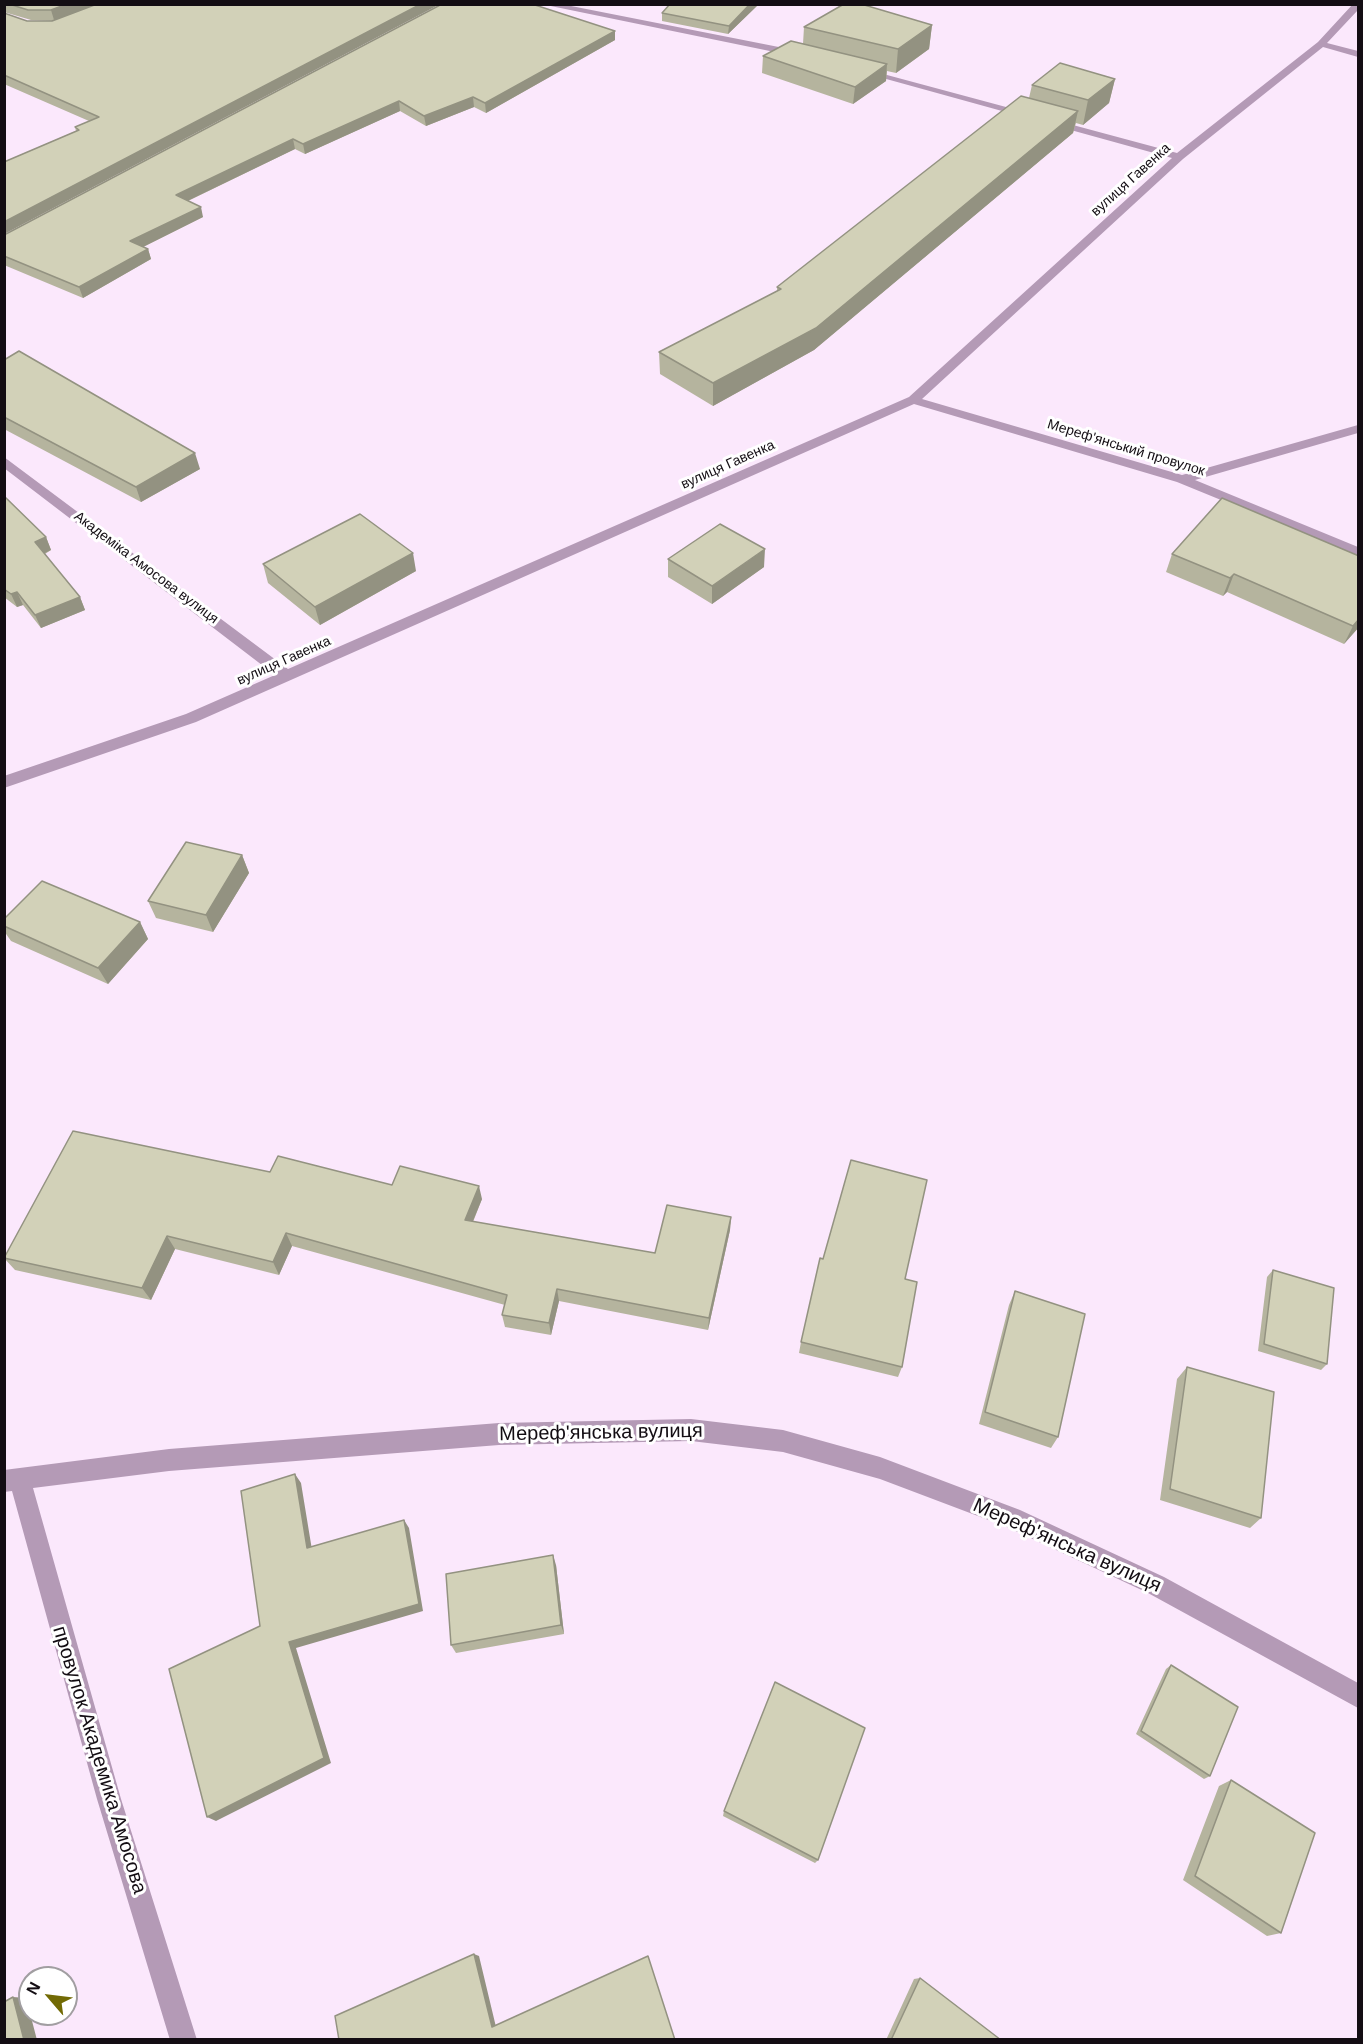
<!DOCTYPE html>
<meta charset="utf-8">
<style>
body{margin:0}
#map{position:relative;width:1363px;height:2044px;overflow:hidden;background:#fbe8fc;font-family:Helvetica,sans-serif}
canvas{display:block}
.frame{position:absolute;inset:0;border:6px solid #130d13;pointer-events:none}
.north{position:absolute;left:18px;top:1966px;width:60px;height:60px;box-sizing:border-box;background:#fff;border:2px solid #a19ea1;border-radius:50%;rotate:298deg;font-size:16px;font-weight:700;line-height:24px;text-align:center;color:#130d13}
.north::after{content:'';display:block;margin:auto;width:21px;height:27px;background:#726a04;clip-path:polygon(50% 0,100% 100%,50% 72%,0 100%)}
</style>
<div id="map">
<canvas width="1363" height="2044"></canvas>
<div class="frame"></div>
<div class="north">N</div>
</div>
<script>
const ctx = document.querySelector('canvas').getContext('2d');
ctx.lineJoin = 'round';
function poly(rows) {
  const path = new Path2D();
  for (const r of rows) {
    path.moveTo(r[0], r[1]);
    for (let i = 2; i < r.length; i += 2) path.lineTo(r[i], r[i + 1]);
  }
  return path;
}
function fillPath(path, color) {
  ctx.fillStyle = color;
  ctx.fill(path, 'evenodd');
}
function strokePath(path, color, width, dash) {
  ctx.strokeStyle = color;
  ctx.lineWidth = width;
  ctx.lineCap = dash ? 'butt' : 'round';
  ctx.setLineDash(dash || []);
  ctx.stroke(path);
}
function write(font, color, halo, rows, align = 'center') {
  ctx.font = font + ' Helvetica,sans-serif';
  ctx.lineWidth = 6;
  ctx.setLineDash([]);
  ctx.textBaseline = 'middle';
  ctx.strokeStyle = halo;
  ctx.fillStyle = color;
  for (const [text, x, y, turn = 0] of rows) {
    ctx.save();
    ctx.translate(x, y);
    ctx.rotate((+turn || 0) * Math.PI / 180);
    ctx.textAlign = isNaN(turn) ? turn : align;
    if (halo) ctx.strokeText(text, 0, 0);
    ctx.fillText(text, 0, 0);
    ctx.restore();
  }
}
fillPath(poly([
 [541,4,561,4,799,51,804,54,799,57,541,4],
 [1353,4,1358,4,1358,10,1327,43,1358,51,1358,57,1323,47,1183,159,922,399,1182,475,1358,425,1358,433,1195,480,1358,547,1358,556,1177,482,914,404,196,722,4,788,4,776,186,714,275,675,4,468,4,457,288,669,909,397,1172,158,861,72,861,68,1177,153,1318,42,1353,4],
 [691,1419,783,1430,880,1457,1020,1510,1164,1577,1358,1683,1358,1708,1148,1593,1007,1527,880,1479,783,1452,691,1441,499,1445,169,1471,33,1488,121,1799,197,2040,170,2040,97,1799,12,1491,4,1492,4,1470,169,1449,499,1423,691,1419]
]), '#b49ab6');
fillPath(poly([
 [4,4,440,4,4,234,4,162,76,131,75,127,89,121,4,84,4,13,27,21,54,20,31,20,4,12],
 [442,4,615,40,486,113,474,107,426,126,400,111,305,154,295,149,188,201,203,217,143,247,148,249,151,259,83,298,4,265,4,235],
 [759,4,728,34,662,21,662,13],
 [932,25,929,49,896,73,887,71,886,81,853,104,762,73,763,56,803,44,804,27],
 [1115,79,1109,103,1083,125,1076,123,1073,133,814,350,713,406,660,374,659,352,777,291,777,287,1029,98,1032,85],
 [4,360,200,469,141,502,4,429],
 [4,496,46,537,51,550,45,554,80,597,85,610,41,628,23,605,17,607,4,597],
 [1172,554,1359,556,1359,627,1344,644,1227,592,1223,596,1166,572],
 [668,559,764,567,712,604,668,577],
 [263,564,416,571,320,625,268,583],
 [242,855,249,873,213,932,156,918,148,901],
 [4,919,140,922,148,939,108,984,11,941,4,931],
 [270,1172,392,1185,482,1199,473,1222,655,1253,731,1217,730,1230,708,1330,559,1301,551,1335,505,1327,502,1315,505,1305,292,1246,279,1275,175,1249,151,1300,15,1270,4,1258],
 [823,1259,905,1279,902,1367,898,1377,799,1353,801,1342],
 [1273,1270,1327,1364,1321,1370,1258,1351,1267,1277],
 [1015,1291,1058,1437,1051,1448,979,1424,1009,1305],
 [1187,1367,1261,1518,1250,1528,1160,1500,1177,1379],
 [556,1565,564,1634,456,1653,451,1645],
 [1171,1665,1210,1776,1204,1779,1136,1734,1166,1669],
 [1231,1780,1281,1933,1267,1936,1183,1880,1219,1786],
 [724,1811,818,1860,815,1863,723,1816],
 [920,1978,1001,2040,886,2040,914,1979]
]), '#b5b49e');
fillPath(poly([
 [67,4,99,4,54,20,51,10],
 [421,4,440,4,4,234,4,222],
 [750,4,759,4,728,34,729,26],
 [932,25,929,49,896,73,898,49],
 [615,31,615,40,486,113,485,103],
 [887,64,886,81,853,104,855,87],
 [1115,79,1109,103,1083,125,1088,100],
 [473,97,474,107,426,126,424,116],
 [399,101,400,111,305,154,303,144],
 [1078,111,1073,133,814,350,713,406,713,383],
 [293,139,295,149,179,205,176,195],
 [201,207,203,217,133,252,130,241],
 [148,249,151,259,83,298,79,287],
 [195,453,200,469,141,502,136,487],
 [46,537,51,550,41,555,35,542],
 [765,549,764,567,712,604,712,586],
 [413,553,416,571,320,625,315,607],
 [1234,574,1227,592,1223,596,1230,578],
 [17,592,23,605,17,607,11,594],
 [80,597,85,610,41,628,35,615],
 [1359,619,1359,627,1344,644,1353,626],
 [242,855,249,873,213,932,206,915],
 [140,922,148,939,108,984,98,968],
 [479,1186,482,1199,468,1233,465,1220],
 [731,1217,730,1230,708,1330,709,1318],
 [286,1233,292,1246,279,1275,273,1262],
 [167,1236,175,1249,151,1300,142,1288],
 [557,1289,559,1301,551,1335,549,1323],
 [295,1474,301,1483,313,1556,307,1548],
 [404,1520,409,1528,423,1611,296,1648,331,1763,216,1821,207,1817,289,1642],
 [553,1555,556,1565,564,1634,561,1625],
 [474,1954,479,1956,496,2027,492,2027],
 [13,1997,26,1998,37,2040,24,2040]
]), '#939281');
const building = poly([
 [9,4,67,4,51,10,28,10,9,4],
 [97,4,421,4,4,222,4,162,79,130,75,127,99,117,4,75,4,13,27,21,52,21,97,4],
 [442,4,532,4,615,31,485,103,473,97,424,116,399,101,303,144,293,139,176,195,201,207,130,241,148,249,79,287,4,256,4,235,442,4],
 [670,4,750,4,729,26,662,13,670,4],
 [844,4,861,4,932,25,898,49,804,27,844,4],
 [791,41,887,64,855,87,763,56,791,41],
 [1060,63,1115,79,1088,100,1032,85,1060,63],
 [1021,96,1078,111,816,328,713,383,659,352,781,289,777,287,1021,96],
 [19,351,195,453,136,487,4,417,4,360,19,351],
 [4,496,46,537,35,542,80,597,35,615,17,592,11,594,4,589,4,496],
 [1222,498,1359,556,1359,619,1353,626,1234,574,1230,578,1172,554,1222,498],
 [360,514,413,553,315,607,263,564,360,514],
 [720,524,765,549,712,586,668,559,720,524],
 [186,842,242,855,206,915,148,901,186,842],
 [42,881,140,922,98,968,4,926,4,919,42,881],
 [73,1131,270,1172,278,1156,392,1185,400,1166,479,1186,465,1220,655,1253,667,1205,731,1217,709,1318,557,1289,549,1323,502,1315,507,1295,286,1233,273,1262,167,1236,142,1288,4,1258,73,1131],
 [851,1160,927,1180,905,1279,917,1282,902,1367,801,1342,820,1258,823,1259,851,1160],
 [1273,1270,1334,1288,1327,1364,1264,1344,1273,1270],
 [1015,1291,1085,1314,1058,1437,985,1412,1015,1291],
 [1187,1367,1274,1392,1261,1518,1170,1489,1187,1367],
 [295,1474,307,1548,404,1520,419,1604,289,1642,324,1758,207,1817,169,1669,260,1626,241,1491,295,1474],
 [553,1555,561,1625,451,1645,446,1574,553,1555],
 [1171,1665,1238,1707,1210,1776,1141,1731,1171,1665],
 [775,1682,865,1728,818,1860,724,1811,775,1682],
 [1231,1780,1315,1833,1281,1933,1195,1876,1231,1780],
 [474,1954,492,2027,648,1956,675,2040,339,2040,335,2016,474,1954],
 [920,1978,1001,2040,891,2040,920,1978],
 [13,1997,24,2040,4,2040,4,2002,13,1997]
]);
fillPath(building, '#d2d1b8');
strokePath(building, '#939281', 1.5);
write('14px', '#130d13', '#fff', [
 ["вулиця Гавенка",1131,180,-42],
 ["Мереф'янський провулок",1126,448,17],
 ["вулиця Гавенка",728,465,-24],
 ["Академіка Амосова вулиця",146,568,37],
 ["вулиця Гавенка",284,661,-24]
]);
write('20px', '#130d13', '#fff', [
 ["Мереф'янська вулиця",601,1433,-1],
 ["Мереф'янська вулиця",1067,1546,24],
 ["провулок Академика Амосова",99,1760,73]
]);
</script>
